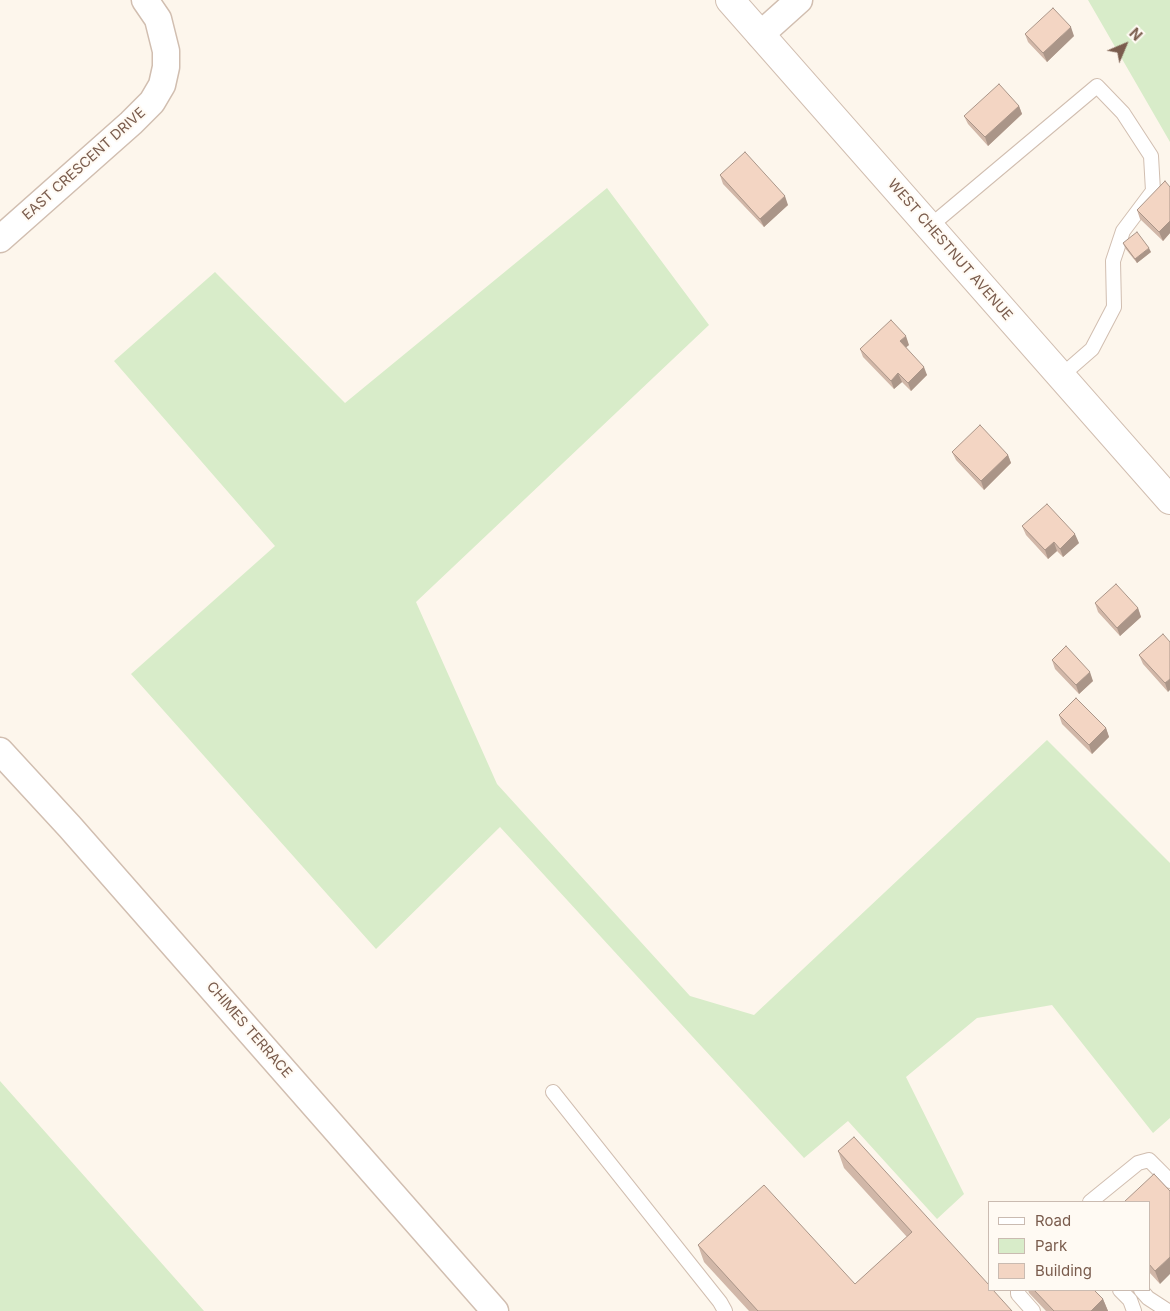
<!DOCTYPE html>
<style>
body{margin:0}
#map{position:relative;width:1170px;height:1311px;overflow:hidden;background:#fdf6ec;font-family:Inter,sans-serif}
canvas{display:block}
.legend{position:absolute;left:988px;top:1201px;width:162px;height:90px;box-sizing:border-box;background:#fffaf3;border:1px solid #cabbb1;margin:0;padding:6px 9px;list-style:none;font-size:15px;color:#7a5c4d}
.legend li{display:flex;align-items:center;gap:10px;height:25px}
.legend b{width:25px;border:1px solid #cabbb1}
.north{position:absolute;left:1100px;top:20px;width:50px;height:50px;-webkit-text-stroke:4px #fffaf3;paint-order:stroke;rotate:45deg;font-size:14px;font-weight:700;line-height:20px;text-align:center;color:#7a5c4d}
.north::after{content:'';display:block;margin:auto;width:18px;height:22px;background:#7a5c4d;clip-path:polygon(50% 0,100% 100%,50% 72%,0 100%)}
</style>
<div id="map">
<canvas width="1170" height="1311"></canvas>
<ul class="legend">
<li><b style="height:6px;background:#fff"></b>Road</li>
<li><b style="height:14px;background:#d8ecc9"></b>Park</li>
<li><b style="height:14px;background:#f3d5c3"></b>Building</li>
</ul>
<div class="north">N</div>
</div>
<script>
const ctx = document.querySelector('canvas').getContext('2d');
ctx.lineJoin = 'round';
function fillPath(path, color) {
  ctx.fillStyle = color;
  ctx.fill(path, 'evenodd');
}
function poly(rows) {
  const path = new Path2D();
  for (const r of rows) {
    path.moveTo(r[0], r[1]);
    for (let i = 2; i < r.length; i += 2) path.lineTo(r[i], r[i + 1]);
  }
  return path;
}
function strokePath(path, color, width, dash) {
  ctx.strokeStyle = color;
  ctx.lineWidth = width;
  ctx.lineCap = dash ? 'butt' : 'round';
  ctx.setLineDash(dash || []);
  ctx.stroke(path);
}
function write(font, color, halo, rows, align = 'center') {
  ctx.font = font + ' Inter,sans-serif';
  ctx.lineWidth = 4;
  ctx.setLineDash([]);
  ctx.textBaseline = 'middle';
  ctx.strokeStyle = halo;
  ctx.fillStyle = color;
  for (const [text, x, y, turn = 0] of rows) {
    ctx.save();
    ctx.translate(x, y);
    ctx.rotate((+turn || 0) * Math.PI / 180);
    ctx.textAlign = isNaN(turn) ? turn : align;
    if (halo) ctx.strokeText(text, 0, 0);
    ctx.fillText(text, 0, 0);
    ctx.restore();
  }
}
fillPath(poly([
 [1088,0,1170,0,1170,142],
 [607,188,709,325,416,602,497,784,690,996,754,1015,1047,740,1170,863,1170,1118,1153,1133,1052,1005,977,1018,906,1077,964,1194,937,1219,848,1121,804,1158,500,827,376,949,131,674,275,546,114,361,215,272,345,403],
 [0,1081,204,1311,0,1311]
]), '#d8ecc9');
const service = poly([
 [929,227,1097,86,1123,113,1151,156,1153,191,1123,231,1113,261,1114,307,1092,349,1061,376],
 [553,1092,720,1302,725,1311],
 [1090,1202,1138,1163,1149,1160,1170,1181],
 [1018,1290,1018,1294,1033,1311],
 [1120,1290,1130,1300,1134,1311],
 [1141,1290,1148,1298,1168,1311]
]);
const minor = poly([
 [760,35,799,0],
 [0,239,131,123,152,102,162,85,166,67,166,51,158,19,145,0],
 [0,751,70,827,495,1311]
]);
const tertiary = poly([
 [730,0,1170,500]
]);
strokePath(service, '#d1beb0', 16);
strokePath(minor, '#d1beb0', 29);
strokePath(tertiary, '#d1beb0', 30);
strokePath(service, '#fff', 14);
strokePath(minor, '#fff', 26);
strokePath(tertiary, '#fff', 28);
fillPath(poly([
 [1025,34,1074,36,1047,62,1028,42],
 [1019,106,1022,114,988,146,968,124,964,116],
 [720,175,788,205,764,227,723,184],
 [1170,187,1170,233,1163,241,1140,219,1137,210],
 [1123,243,1151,252,1137,263,1125,248],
 [909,345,906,347,927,375,911,391,902,382,894,389,863,357,860,349],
 [952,452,1008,455,1011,463,984,490,956,460],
 [1022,526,1079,543,1063,557,1057,551,1048,559,1026,535],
 [1095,603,1138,608,1141,617,1120,636,1098,612],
 [1163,634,1168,692,1143,664,1139,655],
 [1052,660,1093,681,1079,694,1055,669],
 [1059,715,1106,728,1109,737,1092,754,1062,724],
 [838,1151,1012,1311,749,1311,704,1262,698,1245,855,1284,907,1237,844,1168],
 [1149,1202,1160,1284,1149,1272],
 [1028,1290,1094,1290,1103,1299,1108,1311,1046,1311,1029,1293]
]), '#d1b7a8');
fillPath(poly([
 [1071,27,1074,36,1047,62,1043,53],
 [1019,106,1022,114,988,146,985,137],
 [785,196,788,205,764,227,760,219],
 [1170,221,1170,233,1163,241,1159,232],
 [1149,248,1151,252,1137,263,1135,259],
 [906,336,909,345,903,350,900,341],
 [924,367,927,375,911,391,908,383],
 [898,373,902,382,894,389,891,381],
 [1008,455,1011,463,984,490,981,481],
 [1075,534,1079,543,1063,557,1060,549],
 [1054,542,1057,551,1048,559,1045,550],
 [1138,608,1141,617,1120,636,1117,628],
 [1090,672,1093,681,1079,694,1076,685],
 [1170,679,1170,690,1168,692,1165,683],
 [1106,728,1109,737,1092,754,1089,745],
 [1170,1257,1170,1274,1160,1284,1155,1271],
 [1103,1299,1108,1311,1091,1311]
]), '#aa9588');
const building = poly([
 [1053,8,1071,27,1043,53,1025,34,1053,8],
 [999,84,1019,106,985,137,964,116,999,84],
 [745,152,785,196,760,219,720,175,745,152],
 [1165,181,1170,187,1170,221,1159,232,1137,210,1165,181],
 [1137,232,1149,248,1135,259,1123,243,1137,232],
 [891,320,906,336,900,341,924,367,908,383,898,373,891,381,860,349,891,320],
 [980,425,1008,455,981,481,952,452,980,425],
 [1047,504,1075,534,1060,549,1054,542,1045,550,1022,526,1047,504],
 [1116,584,1138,608,1117,628,1095,603,1116,584],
 [1163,634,1170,642,1170,679,1165,683,1139,655,1163,634],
 [1066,646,1090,672,1076,685,1052,660,1066,646],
 [1076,698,1106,728,1089,745,1059,715,1076,698],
 [854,1137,989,1285,989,1290,993,1290,1012,1311,758,1311,698,1245,764,1185,855,1284,912,1232,838,1151,854,1137],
 [1154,1174,1170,1191,1170,1257,1155,1271,1149,1264,1149,1202,1124,1202,1154,1174],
 [1034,1290,1094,1290,1103,1299,1091,1311,1054,1311,1034,1290]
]);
fillPath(building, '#f3d5c3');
strokePath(building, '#aa9588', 1);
write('14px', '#7a5c4d', '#fffaf3', [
 ["EAST CRESCENT DRIVE",84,164,-42],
 ["WEST CHESTNUT AVENUE",950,250,49],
 ["CHIMES TERRACE",249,1030,49]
]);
</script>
